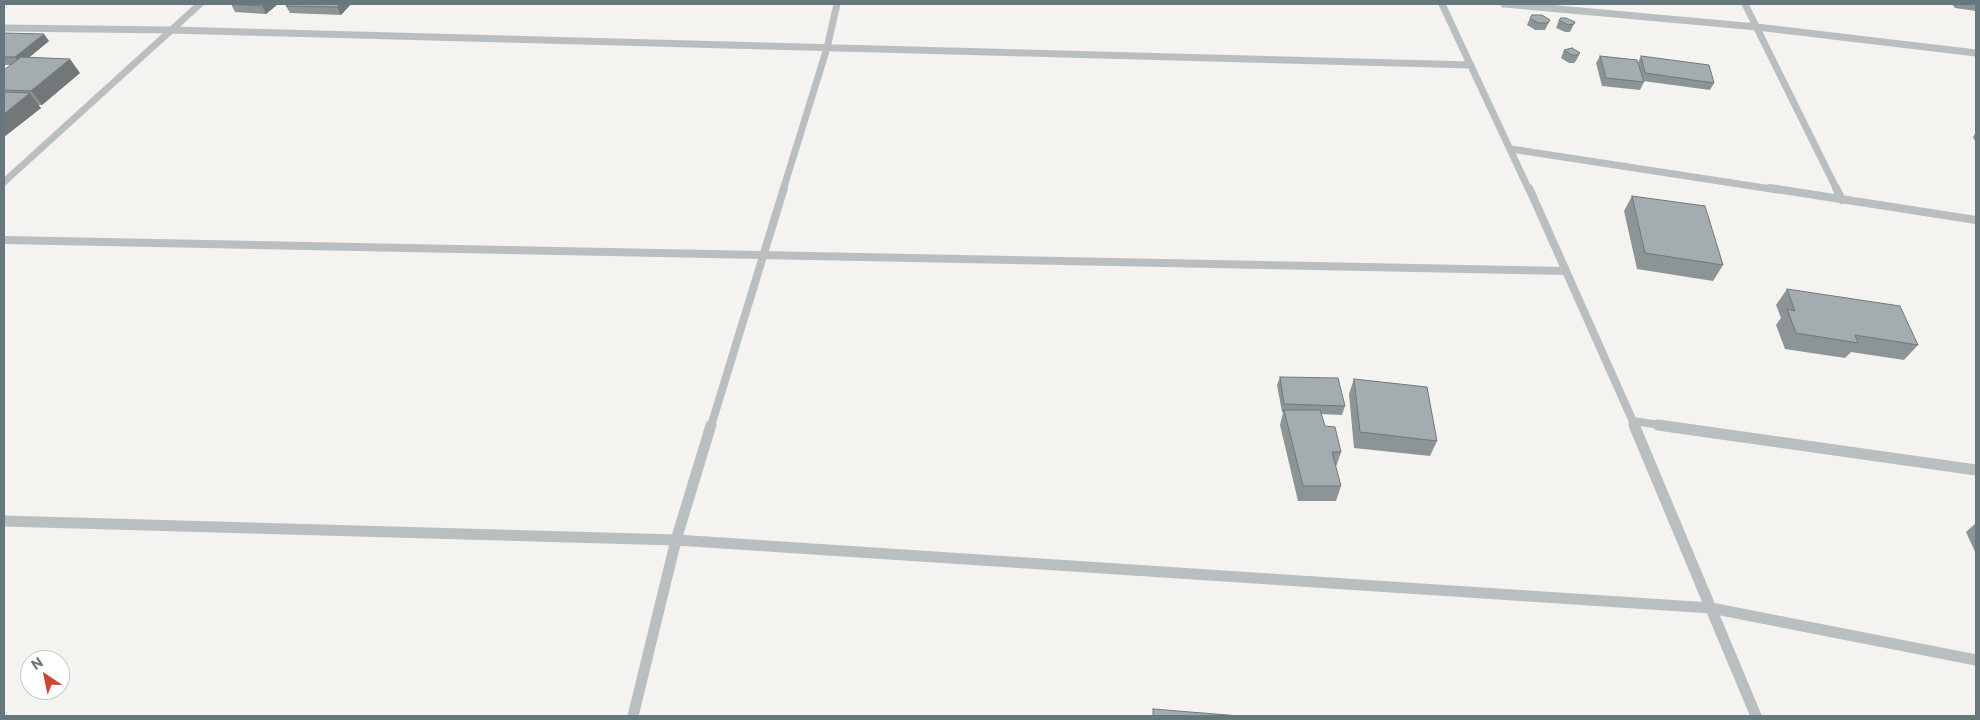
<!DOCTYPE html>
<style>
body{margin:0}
#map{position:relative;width:1980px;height:720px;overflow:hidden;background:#f4f3f0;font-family:Commissioner,sans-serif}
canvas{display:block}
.frame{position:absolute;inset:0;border:5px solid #66777e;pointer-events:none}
.north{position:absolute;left:20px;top:650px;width:50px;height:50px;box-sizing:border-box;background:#fff;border:1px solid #c2c9cb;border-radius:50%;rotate:326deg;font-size:14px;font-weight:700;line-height:20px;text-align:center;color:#66777e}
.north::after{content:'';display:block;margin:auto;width:18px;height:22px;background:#d14433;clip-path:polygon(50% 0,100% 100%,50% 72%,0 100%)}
</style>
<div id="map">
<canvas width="1980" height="720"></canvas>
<div class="frame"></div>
<div class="north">N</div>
</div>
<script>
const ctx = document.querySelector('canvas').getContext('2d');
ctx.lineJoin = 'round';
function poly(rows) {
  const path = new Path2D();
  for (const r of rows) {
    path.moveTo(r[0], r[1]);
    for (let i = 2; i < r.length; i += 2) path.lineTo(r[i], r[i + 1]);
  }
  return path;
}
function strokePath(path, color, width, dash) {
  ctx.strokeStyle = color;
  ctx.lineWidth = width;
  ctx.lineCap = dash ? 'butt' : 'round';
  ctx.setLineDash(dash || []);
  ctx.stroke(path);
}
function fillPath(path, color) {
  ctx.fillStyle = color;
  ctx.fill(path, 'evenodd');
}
strokePath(poly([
 [1442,4,1529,190],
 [1504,4,1757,27,1976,53],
 [1745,4,1837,190],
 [4,28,171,30,1471,65],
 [1511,149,1778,190],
 [4,182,200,4],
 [783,190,827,48,837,4]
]), '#b9bec0', 7);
strokePath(poly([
 [1529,188,1635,426],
 [1770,188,1976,220],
 [1836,188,1842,200],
 [4,240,1566,271],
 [1633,421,1667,426],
 [711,426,784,188]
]), '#b9bec0', 8);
strokePath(poly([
 [1634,425,1756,716],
 [1658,425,1976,470],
 [4,521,676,540,1711,608,1976,660],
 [633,716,676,540,711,425]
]), '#b9bec0', 11);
fillPath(poly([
 [231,4,278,4,266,14,235,12],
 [288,4,351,4,341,15,290,13,286,6],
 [1952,4,1976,4,1976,11,1955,8],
 [1530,18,1550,20,1545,30,1535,30,1527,25],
 [1559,20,1575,22,1570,32,1565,32,1556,28],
 [4,33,49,41,29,57,80,73,42,105,38,105,41,108,4,137,4,70,11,65,4,65],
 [1564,50,1580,53,1576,61,1574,63,1569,63,1561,58],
 [1600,56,1638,63,1641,56,1714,83,1710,90,1643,81,1644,82,1640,90,1602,86,1596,63],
 [1976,132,1976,143,1973,137],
 [1632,196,1723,265,1713,281,1637,269,1624,211],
 [1787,289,1918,345,1904,360,1851,352,1845,358,1785,349,1776,325,1781,318,1776,305],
 [1280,377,1345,406,1342,415,1321,414,1325,426,1341,452,1336,467,1341,486,1336,501,1298,501,1280,425,1283,413,1282,412,1277,385],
 [1354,379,1437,441,1430,456,1354,448,1349,394],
 [1976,523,1976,554,1966,532]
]), '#8c9496');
fillPath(poly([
 [265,4,278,4,266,14,262,6],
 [340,4,351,4,341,15,337,7],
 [44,34,49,41,20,65,15,57],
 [70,59,80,73,42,105,31,91],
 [30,93,41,108,4,137,4,114]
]), '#72787a');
const building = poly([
 [231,4,265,4,262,6,231,4],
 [288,4,340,4,337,7,286,6,288,4],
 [1532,15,1542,15,1550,20,1548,23,1538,23,1530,18,1532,15],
 [1561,18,1566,18,1575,22,1574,24,1568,25,1559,20,1561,18],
 [4,33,44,34,15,57,4,57,4,33],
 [1572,48,1580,53,1578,55,1572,55,1564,50,1572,48],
 [1600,56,1637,60,1644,82,1606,78,1600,56],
 [1641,56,1709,65,1714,83,1645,73,1641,56],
 [21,57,70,59,31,91,4,90,4,70,21,57],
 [4,92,30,93,4,114,4,92],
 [1632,196,1705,206,1723,265,1645,253,1632,196],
 [1787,289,1900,306,1918,345,1855,335,1858,343,1796,333,1787,309,1795,311,1787,289],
 [1280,377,1338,378,1345,406,1284,404,1280,377],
 [1354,379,1427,387,1437,441,1360,432,1354,379],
 [1284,410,1320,410,1325,426,1335,427,1341,452,1332,452,1341,486,1303,486,1284,410],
 [1153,709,1240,716,1153,716,1153,709]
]);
fillPath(building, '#a3acaf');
strokePath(building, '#72787a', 1);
</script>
